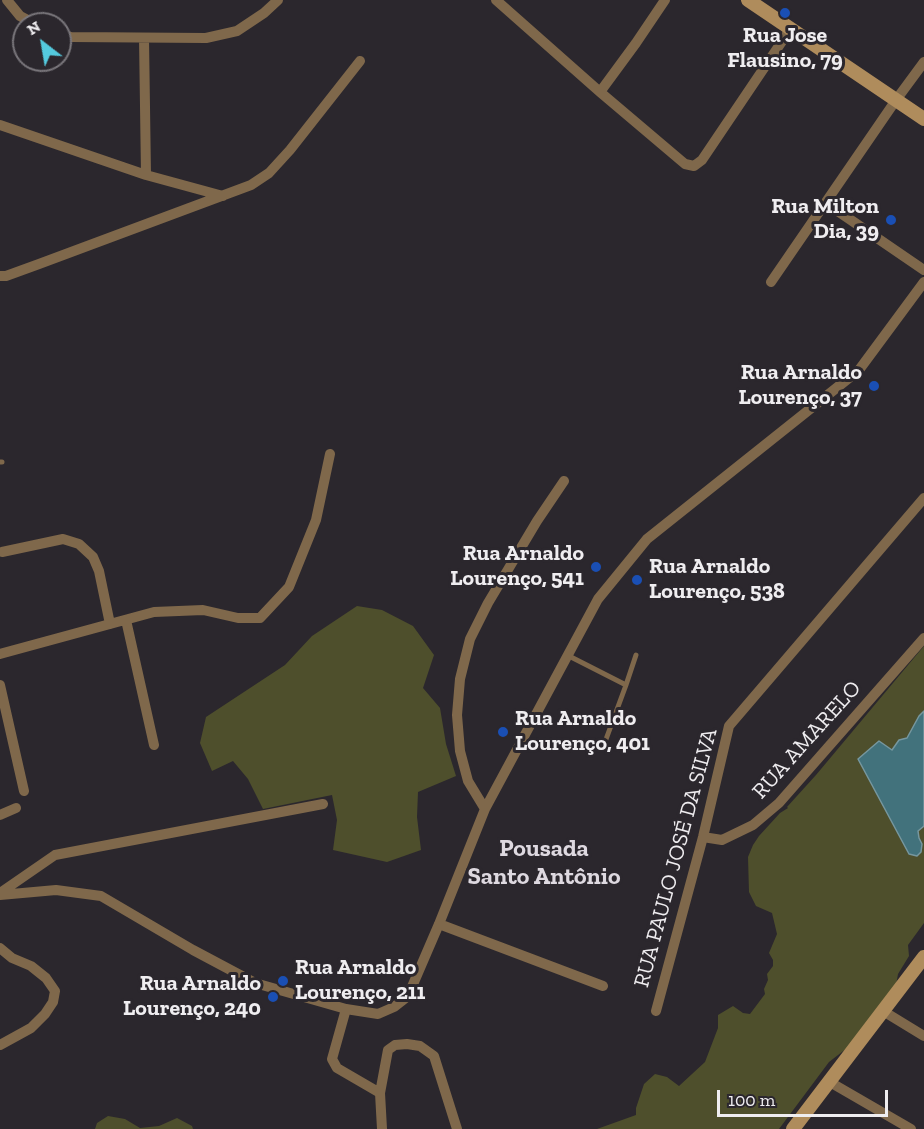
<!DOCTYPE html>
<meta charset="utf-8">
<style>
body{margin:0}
#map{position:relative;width:924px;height:1129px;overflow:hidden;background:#2b272d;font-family:"Zilla Slab",serif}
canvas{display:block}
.north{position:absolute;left:12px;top:12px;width:60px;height:60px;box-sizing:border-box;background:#2b272d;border:2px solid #79767b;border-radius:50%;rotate:329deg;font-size:16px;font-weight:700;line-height:24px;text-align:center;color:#efedf0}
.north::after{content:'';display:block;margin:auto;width:21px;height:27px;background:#54cade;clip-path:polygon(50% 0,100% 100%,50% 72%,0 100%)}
.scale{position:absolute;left:717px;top:1090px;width:171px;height:27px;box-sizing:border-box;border:3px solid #efedf0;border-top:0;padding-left:8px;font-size:18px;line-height:21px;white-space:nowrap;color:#efedf0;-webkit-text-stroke:4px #2b272d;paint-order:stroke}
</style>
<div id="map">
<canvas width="924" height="1129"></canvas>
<div class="north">N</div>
<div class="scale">100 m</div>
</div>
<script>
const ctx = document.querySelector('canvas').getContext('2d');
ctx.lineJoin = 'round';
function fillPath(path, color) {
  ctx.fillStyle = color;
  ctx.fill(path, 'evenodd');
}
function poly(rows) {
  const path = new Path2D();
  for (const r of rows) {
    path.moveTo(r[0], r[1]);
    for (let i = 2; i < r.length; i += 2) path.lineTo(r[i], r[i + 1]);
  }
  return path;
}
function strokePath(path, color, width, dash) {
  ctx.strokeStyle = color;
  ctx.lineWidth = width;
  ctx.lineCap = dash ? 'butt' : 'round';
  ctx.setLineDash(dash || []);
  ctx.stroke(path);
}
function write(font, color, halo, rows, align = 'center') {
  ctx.font = font + ' "Zilla Slab",serif';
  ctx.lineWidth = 6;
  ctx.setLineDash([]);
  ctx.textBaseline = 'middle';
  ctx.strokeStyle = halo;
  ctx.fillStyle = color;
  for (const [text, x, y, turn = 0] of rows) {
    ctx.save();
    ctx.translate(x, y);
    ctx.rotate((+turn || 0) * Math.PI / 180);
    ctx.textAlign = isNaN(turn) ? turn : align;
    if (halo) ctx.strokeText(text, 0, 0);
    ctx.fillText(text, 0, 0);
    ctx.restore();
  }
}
fillPath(poly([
 [357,606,382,610,413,626,434,655,423,688,440,708,446,744,456,776,418,792,417,817,421,850,387,862,333,850,337,820,332,795,263,809,248,779,233,761,212,771,200,743,206,717,285,665,312,636],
 [924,646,924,923,908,945,909,956,898,974,893,1002,864,1035,829,1062,779,1129,597,1129,636,1115,636,1108,644,1084,655,1074,667,1077,679,1086,705,1062,718,1028,718,1015,733,1006,743,1013,750,1014,765,994,764,989,768,980,767,974,773,966,773,960,769,953,777,934,772,913,756,906,749,892,748,857,753,845,759,836,780,813,788,808,787,807,816,775],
 [108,1116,125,1119,140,1128,159,1126,177,1118,192,1126,193,1129,95,1129,97,1123]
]), '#4e4f2c');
const water = poly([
 [924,711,924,826,918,831,919,838,922,844,921,852,917,856,909,854,858,759,879,741,892,750,899,740,907,738,919,716,924,711]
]);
fillPath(water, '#42727c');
strokePath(water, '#76979f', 1.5);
strokePath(poly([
 [0,462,2,462],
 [567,655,626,685,605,742],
 [626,685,636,655]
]), '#7f684b', 5);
strokePath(poly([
 [7,0,20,16,35,24],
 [496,0,600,92,685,164,694,166,702,160,791,28],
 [60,34,71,37,206,38,237,31,264,13,278,0],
 [144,38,146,175],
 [600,92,636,43,665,0],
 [0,125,146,175,223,196],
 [826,203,924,270],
 [0,276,6,276,39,264,251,185,269,173,290,150,360,61],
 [771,282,896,100,924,62],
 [2,552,63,539,79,544,93,557,99,571,110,624],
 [126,620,154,745],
 [0,654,154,612,203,610,238,618,260,618,289,587,316,520,330,454],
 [0,685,24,791],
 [485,809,468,781,460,751,457,715,460,679,470,639,488,603,537,521,564,481],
 [0,815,16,808],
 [703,837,722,840,753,825,779,803,924,638],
 [0,893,55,855,323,804],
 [0,895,56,890,101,896,193,950,255,983,346,1009,378,1014,394,1007,408,996,439,924,485,809,598,599,647,539,859,370,924,282],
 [439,924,603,986],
 [0,948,12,958,31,966,46,978,55,991,53,1002,45,1014,31,1028,0,1045],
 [346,1009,332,1059,337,1068,380,1093],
 [656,1011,703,837,729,726,924,498],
 [883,1011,924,1036],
 [828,1081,911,1129],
 [382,1129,380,1093,388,1050,395,1045,407,1044,420,1046,434,1056,457,1129]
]), '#7f684b', 10);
strokePath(poly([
 [748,0,924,119],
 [793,1129,924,957]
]), '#af8c5c', 14);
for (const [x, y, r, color] of [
 [785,13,6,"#1a4fb4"],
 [891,220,6,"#1a4fb4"],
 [874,386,6,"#1a4fb4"],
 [596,567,6,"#1a4fb4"],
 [637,580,6,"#1a4fb4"],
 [503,732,6,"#1a4fb4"],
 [283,981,6,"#1a4fb4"],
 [273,997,6,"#1a4fb4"]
]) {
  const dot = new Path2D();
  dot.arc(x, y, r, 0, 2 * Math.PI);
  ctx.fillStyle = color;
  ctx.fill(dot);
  strokePath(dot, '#2b272d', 2);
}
write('bold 22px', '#efedf0', '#2b272d', [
 ["Rua Jose",785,36,"center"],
 ["Flausino, 79",785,61,"center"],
 ["Rua Milton",879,207],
 ["Dia, 39",879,232],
 ["Rua Arnaldo",862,373],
 ["Lourenço, 37",862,398],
 ["Rua Arnaldo",584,554],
 ["Lourenço, 541",584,579],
 ["Rua Arnaldo",649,567,"left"],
 ["Lourenço, 538",649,592,"left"],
 ["Rua Arnaldo",515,719,"left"],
 ["Lourenço, 401",515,744,"left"],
 ["Rua Arnaldo",295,968,"left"],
 ["Lourenço, 211",295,993,"left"],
 ["Rua Arnaldo",261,984],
 ["Lourenço, 240",261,1009]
], 'right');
write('22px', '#efedf0', '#2b272d', [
 ["RUA AMARELO",807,740,-48],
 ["RUA PAULO JOSÉ DA SILVA",676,858,-75]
]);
write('bold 24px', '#ded9e0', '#2b272d', [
 ["Pousada",544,849],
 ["Santo Antônio",544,877]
]);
</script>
